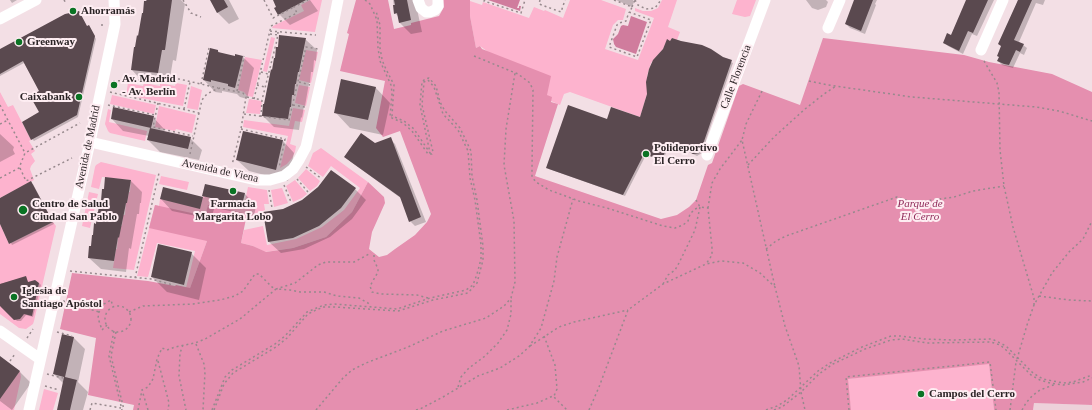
<!DOCTYPE html>
<meta charset="utf-8">
<style>
body{margin:0}
canvas{display:block;background:#f3dfe5}
</style>
<canvas width="1092" height="410"></canvas>
<script>
const ctx = document.querySelector('canvas').getContext('2d');
ctx.lineJoin = 'round';
function fillPath(path, color) {
  ctx.fillStyle = color;
  ctx.fill(path, 'evenodd');
}
function poly(rows) {
  const path = new Path2D();
  for (const r of rows) {
    if (r.length === 3) {
      path.moveTo(r[0] + r[2], r[1]);
      path.arc(r[0], r[1], r[2], 0, 2 * Math.PI);
      continue;
    }
    path.moveTo(r[0], r[1]);
    for (let i = 2; i < r.length; i += 2) path.lineTo(r[i], r[i + 1]);
  }
  return path;
}
function strokePath(path, color, width, dash) {
  ctx.strokeStyle = color;
  ctx.lineWidth = width;
  ctx.lineCap = dash ? 'butt' : 'round';
  ctx.setLineDash(dash || []);
  ctx.stroke(path);
}
function write(font, color, halo, rows, align = 'center') {
  ctx.font = font + ' "Times New Roman",serif';
  ctx.lineWidth = 4;
  ctx.setLineDash([]);
  ctx.textBaseline = 'middle';
  ctx.strokeStyle = halo;
  ctx.fillStyle = color;
  for (const [text, x, y, turn = 0] of rows) {
    ctx.save();
    ctx.translate(x, y);
    ctx.rotate((+turn || 0) * Math.PI / 180);
    ctx.textAlign = isNaN(turn) ? turn : align;
    if (halo) ctx.strokeText(text, 0, 0);
    ctx.fillText(text, 0, 0);
    ctx.restore();
  }
}
fillPath(poly([
 [1034,403,1092,405,1092,410,1033,410]
]), '#edd1da');
fillPath(poly([
 [310,0,322,0,315,32,272,28,273,26,304,11,301,5],
 [570,0,601,0,626,9,623,20,618,20,613,25,605,49,638,60,654,18,635,11,635,8,643,11,651,11,658,8,662,0,677,0,668,27,680,32,677,40,672,38,670,41,667,40,663,49,651,63,647,76,647,94,640,117,570,92,564,94,560,105,551,101,547,95,480,46,476,48,470,16,470,1,482,5,483,2,529,18,534,7,544,11,545,10,563,18],
 [737,0,756,0,750,16,745,17,732,14],
 [271,37,275,38,267,72,263,71],
 [306,50,318,52,311,83,299,80],
 [245,57,262,60,253,97,247,96,244,92,238,90],
 [128,83,143,86,144,83,160,86,160,83,175,86,176,83,187,85,183,106,126,95],
 [299,85,310,87,306,106,295,103],
 [191,86,202,90,198,110,187,108],
 [0,92,8,107,13,105,31,140,29,141,35,151,31,154,35,161,31,166,30,169,34,180,0,198],
 [112,95,156,105,154,114,110,104],
 [249,99,262,101,260,114,246,113],
 [159,106,196,115,192,133,176,129,175,131,155,127],
 [293,108,305,110,302,122,295,121,290,144,296,146,295,152,292,158,287,164,280,168,288,136,243,127,244,120,289,126],
 [108,109,111,110,109,122,147,131,145,141,110,133,108,131,105,124],
 [321,148,368,182,352,212,326,237,293,248,265,252,253,246,241,243,244,230,263,226,267,245,296,239,322,227,344,210,360,188,331,166,323,177,308,166,313,153],
 [101,162,156,175,134,270,113,268,116,249,117,249,118,237,119,237,121,226,122,226,123,215,125,215,126,203,127,203,129,192,130,192,131,180,102,177,99,189,91,187,95,167,96,165],
 [306,169,320,181,317,186,310,191,298,178],
 [161,176,189,182,187,190,159,184],
 [295,180,307,194,302,198,293,202,286,186],
 [248,187,267,190,269,204,264,204,265,210,246,218,247,214,208,206,205,217,207,241,190,288,186,288,195,251,157,243,148,277,137,276,155,205,159,206,160,199,200,208,203,196,244,206],
 [282,188,288,203,274,207,271,190],
 [89,192,98,194,90,228,82,226],
 [53,222,56,226,34,321,33,324,26,329,19,328,0,314,0,224,9,244],
 [989,363,994,410,851,410,847,379],
 [20,371,21,377,14,410,0,410,0,398],
 [44,389,58,393,53,410,39,410]
]), '#fdb3ce');
fillPath(poly([
 [356,0,388,0,394,29,411,25,411,23,439,16,444,7,443,0,470,0,470,16,476,48,480,46,482,49,551,76,547,95,552,97,551,102,558,104,535,176,661,219,677,215,689,207,696,200,708,165,712,163,739,86,743,84,800,105,823,38,964,55,989,62,1052,74,1092,92,1092,405,1034,403,1033,410,994,410,989,364,848,379,851,410,133,410,134,405,88,395,96,338,60,329,72,273,148,281,175,286,176,285,190,288,207,241,149,228,155,205,205,216,208,205,247,214,241,243,253,246,266,252,293,248,326,237,352,212,368,182,384,197,385,203,372,232,369,249,379,257,387,255,395,249,415,235,427,222,431,214,400,131,383,137,376,128,385,81,340,71,349,34,347,33]
]), '#e58faf');
fillPath(poly([
 [488,0,520,0,517,8,519,8,519,6,521,6,520,11],
 [631,16,647,22,636,54,616,47,614,44,613,39,618,34,621,26,623,25,628,26]
]), '#d07c9d');
fillPath(poly([
 [10,0,17,0,12,3],
 [146,0,181,0,185,4,176,61,173,60,169,84,143,82,132,70],
 [211,0,229,0,239,19,229,24,218,13],
 [274,0,310,0,318,11,290,25,279,14,277,7],
 [393,0,415,0,422,32,411,34,400,23,398,16,395,13],
 [616,0,633,0,634,2,632,7],
 [806,0,826,0,828,2,826,7,818,10,812,8],
 [855,0,877,0,875,4,876,5,865,34,850,28,846,24],
 [967,0,994,0,977,36,972,34,963,54,948,46,944,42,951,36],
 [1018,0,1045,0,1043,5,1036,3,1019,42,1027,48,1024,55,1020,53,1013,68,1002,65,998,61],
 [87,27,90,28,96,39,78,117,34,141,32,139,41,113,40,91,24,63,0,76,0,51],
 [305,39,317,50,316,61,314,60,313,72,311,72,310,83,309,83,305,106,304,106,302,118,301,117,299,130,274,127,263,116],
 [218,51,221,54,235,57,242,56,254,68,247,99,240,97,237,94,222,91,222,93,215,92,204,80],
 [723,58,733,63,710,128,702,153,697,156,687,151,669,145,663,161,646,155,625,196,549,169,607,121,640,118],
 [375,87,390,103,383,135,350,128,335,112],
 [153,117,164,129,164,132,190,138,202,150,199,160,160,152,148,140,149,136,123,131,112,119],
 [0,134,14,147,13,150,15,154,0,162],
 [390,139,395,144,426,222,415,226,410,221,402,199,351,162,346,157],
 [283,141,294,153,288,181,249,171,237,160],
 [131,181,142,192,141,203,140,203,139,214,137,214,131,249,129,248,126,272,101,269,89,258,97,225],
 [33,184,54,224,12,245,0,222,0,199],
 [163,189,205,198,203,196,245,194,256,206,254,216,211,207,214,209,211,219,172,211,161,199],
 [355,189,366,200,352,219,330,237,304,249,281,253,269,242,264,213,284,210],
 [191,253,206,268,199,300,167,292,152,277],
 [26,277,28,283,39,283,41,285,33,317,26,315,21,321,17,321,0,305,0,284],
 [63,336,74,338,85,349,78,382,88,392,83,410,58,410,64,384,54,374],
 [0,358,20,372,31,383,12,410,0,401]
]), '#0003');
fillPath(poly([
 [147,0,172,0,165,50,162,50,158,73,131,70,134,47,135,47,137,35,138,36,142,13,143,13,144,1,146,1],
 [210,0,224,0,228,7,217,13],
 [273,0,306,0,278,15,274,8,276,7],
 [394,0,407,0,411,20,399,23,397,13,394,14,393,5,395,5],
 [854,0,873,0,861,31,845,24],
 [966,0,988,0,973,33,968,31,959,51,943,43,947,33,951,35],
 [1018,0,1032,0,1014,40,1024,44,1020,52,1016,50,1009,65,1004,64,997,61,999,57,997,56,1001,46,998,44],
 [79,11,87,26,89,25,95,36,77,115,31,140,22,122,39,112,30,96,39,91,23,61,0,74,0,49,65,14],
 [279,35,306,38,299,72,298,72,296,84,295,84,294,95,292,95,291,107,290,107,288,119,262,116,263,104,264,104,271,69,272,70,274,58,275,58,276,47,278,47],
 [672,38,681,41,702,45,711,49,723,57,732,60,700,153,693,154,684,149,668,143,662,160,644,154,623,195,546,168,568,105,607,119,611,107,640,117,647,94,646,82,649,69,653,60,663,49,667,39,670,41],
 [210,48,218,50,218,52,235,56,235,54,243,56,235,88,228,86,228,84,211,80,211,82,203,80],
 [341,79,376,87,368,120,334,113],
 [113,107,154,116,151,128,111,119],
 [150,128,191,137,188,149,147,140],
 [243,131,283,140,276,170,236,160],
 [361,133,375,143,391,137,421,217,409,222,400,197,344,157],
 [331,170,356,188,341,208,319,226,293,238,268,242,263,212,283,209,302,200,318,187],
 [105,177,131,180,127,203,126,203,119,238,118,237,114,261,88,258,89,246,91,246,92,235,93,235,94,223,96,224,97,212,98,212,100,200,101,201,102,189,104,189],
 [31,181,53,222,9,244,0,224,0,198],
 [205,184,245,193,242,205,202,196],
 [163,187,203,197,200,209,160,199],
 [158,244,192,252,184,285,151,277],
 [26,276,28,282,35,280,39,283,32,316,24,314,20,319,14,320,0,306,0,284],
 [62,334,74,337,65,377,77,380,70,410,57,410,64,377,53,374],
 [0,356,20,371,0,399]
]), '#5a494f');
strokePath(poly([
 [64,0,66,3],
 [183,0,191,13,201,17],
 [264,0,273,18,294,7],
 [485,0,484,1,521,13,525,0],
 [540,0,539,4,561,12,565,0],
 [614,0,632,7,630,12],
 [635,0,638,5,646,9,655,8,661,0],
 [632,7,635,0],
 [629,12,651,20,637,57,609,47,617,25,619,23,626,21,629,12],
 [101,25,105,25],
 [270,31,316,35],
 [270,34,278,35],
 [474,56,518,74,530,83,533,90,532,169,532,177,536,182,549,190,579,201,607,208,663,226,675,228,683,225,688,221,690,214,695,209,700,207],
 [984,61,997,83,999,92,1000,150,1004,186,1013,227,1034,298,1034,305],
 [261,72,268,74],
 [113,81,179,79,218,88],
 [809,81,828,85,912,97,1036,107,1059,111,1092,121],
 [299,82,310,85],
 [201,84,209,48],
 [257,85,265,87],
 [237,91,244,56],
 [762,91,746,124,742,140,775,287],
 [110,92,199,113,202,100,206,95,212,91,220,88,243,93,246,97,241,129,232,165],
 [247,97,262,100],
 [254,99,271,26,297,13,294,7,308,0],
 [158,103,153,127,193,136],
 [0,105,25,153],
 [108,105,155,115],
 [293,105,305,107],
 [184,109,190,82],
 [244,114,289,120,306,47,318,49],
 [261,117,262,100,277,40,278,32],
 [0,124,8,120],
 [241,129,285,139,279,168],
 [190,154,199,113],
 [748,165,774,137,805,109,824,94,836,86],
 [306,167,322,179],
 [20,168,26,181,72,158],
 [0,178,19,168,25,153,80,123],
 [297,179,308,192],
 [284,185,291,202],
 [269,190,272,208],
 [696,200,700,207,708,208,712,248,712,255,706,264],
 [708,208,712,183,720,169,742,140],
 [766,249,776,241,786,236,897,197,911,202,919,202,954,197,973,191,1004,186],
 [374,255,374,260,378,269,378,272,370,286,372,292,381,294,417,295,428,298],
 [70,271,151,279,173,285],
 [135,278,159,173],
 [663,284,668,275,675,270,679,263,695,230,700,207],
 [1039,296,1069,300,1092,301],
 [63,301,99,312],
 [118,319,13],
 [129,312,143,306,193,304,220,300,235,296,243,291,255,274,259,274,272,287,276,289,295,283,318,265,326,262,354,262,371,253],
 [107,325,102,330,98,318,99,312,104,304,111,300,113,307],
 [114,331,109,356,122,410],
 [57,332,72,336],
 [116,332,111,356,124,410],
 [544,336,555,365,557,389,554,396],
 [27,338,33,329],
 [196,344,204,364,205,372,203,410],
 [183,345,180,353,179,376,186,410],
 [530,346,559,327,574,322,628,310],
 [1017,359,1027,325,1034,305,1039,296,1052,273,1069,252,1083,239,1092,221],
 [10,361,15,354],
 [158,361,167,395,169,403,168,410],
 [47,374,63,378],
 [45,386,59,390],
 [458,387,461,377,469,368,485,356,498,343,507,330,511,314,511,299],
 [90,410,92,403,121,408],
 [138,410,142,390],
 [148,410,142,390,148,387,153,379,157,359,162,348,167,350,175,347,195,343,205,339,240,319,276,289,290,290,300,292,324,292,337,296,359,298,368,303,371,307],
 [212,410,225,377,232,370,275,344,285,336,307,312,324,305,334,304,397,309,430,298,466,290,473,285,477,274,481,259,481,245,475,200,470,178,468,151,458,130,443,114,434,87,428,80,424,82,422,105,433,152,432,154,428,154,412,131,403,123,390,117,392,93,391,85,380,61,378,48,377,20,370,4,365,0],
 [214,410,224,384,233,373,276,347,287,338,308,314,316,310,324,307,335,307,398,311,433,300,468,293,477,283,483,260,483,246,477,200,472,176,471,151,460,128,445,111,440,102,436,86,429,78,425,79,422,82,420,105,430,153,414,129,404,121,392,116,394,85,384,65,382,59,380,48,380,25,376,11],
 [316,410,343,378,352,370,366,363,408,347,443,331,486,318,504,306,511,298,515,282,514,221,504,165,506,129,515,73],
 [416,410,420,409,443,397,478,376,500,368,519,356,529,347,541,328,554,281,557,257,573,199],
 [507,410,537,403,553,396,567,410],
 [589,410,599,387,628,310,663,284,706,264,721,261,743,263,760,273,775,287,785,326,799,366,801,392,805,410],
 [766,410,777,406,787,400,818,371,830,363,862,347,891,336,900,336,924,339,954,340,992,339,1006,346,1033,373,1043,379,1063,383,1073,382,1092,375],
 [774,410,782,407,801,392,819,374,833,364,865,349,891,340,902,339,927,343,991,342,1000,345,1005,349,1031,375,1040,380,1050,383,1063,385,1083,382,1092,378],
 [849,410,846,377,990,362,996,410],
 [1010,410,1016,362],
 [1022,410,1026,403,1032,396,1040,390,1056,384]
]), '#97898d', 1.5, [2, 3]);
strokePath(poly([
 [418,0,421,8,426,12,430,12,435,10,438,6,438,0],
 [0,19,36,0],
 [828,28,840,0],
 [981,50,1003,0],
 [90,142,256,180,270,180,284,176,293,169,299,160,306,147,326,60,338,0],
 [707,155,765,0],
 [0,331,40,359],
 [29,410,90,142,115,24,114,0]
]), '#fff', 11);
for (const [x, y, r, color] of [
 [73,11,4,"#0a7324"],
 [19,42,4,"#0a7324"],
 [114,85,4,"#0a7324"],
 [79,97,4,"#0a7324"],
 [646,154,4,"#0a7324"],
 [233,191,4,"#0a7324"],
 [23,210,5,"#0a7324"],
 [14,297,4,"#0a7324"],
 [921,394,4,"#0a7324"]
]) {
  const dot = new Path2D();
  dot.arc(x, y, r, 0, 2 * Math.PI);
  ctx.fillStyle = color;
  ctx.fill(dot);
  strokePath(dot, '#feedf2', 1.5);
}
write('bold 11px', '#2b2426', '#feedf2', [
 ["Ahorramás",81,11],
 ["Greenway",27,42],
 ["Av. Madrid",122,79],
 ["- Av. Berlín",122,92],
 ["Caixabank",71,97,"right"],
 ["Polideportivo",654,148],
 ["El Cerro",654,161],
 ["Centro de Salud",32,204],
 ["Ciudad San Pablo",32,217],
 ["Farmacia",233,204,"center"],
 ["Margarita Lobo",233,217,"center"],
 ["Iglesia de",22,291],
 ["Santiago Apóstol",22,304],
 ["Campos del Cerro",929,394]
], 'left');
write('11px', '#2b2426', '#feedf2', [
 ["Calle Florencia",736,77,-69],
 ["Avenida de Madrid",88,147,-78],
 ["Avenida de Viena",220,171,12]
]);
write('italic 11px', '#902c5a', '#feedf2', [
 ["Parque de",920,204],
 ["El Cerro",920,217]
]);
</script>
